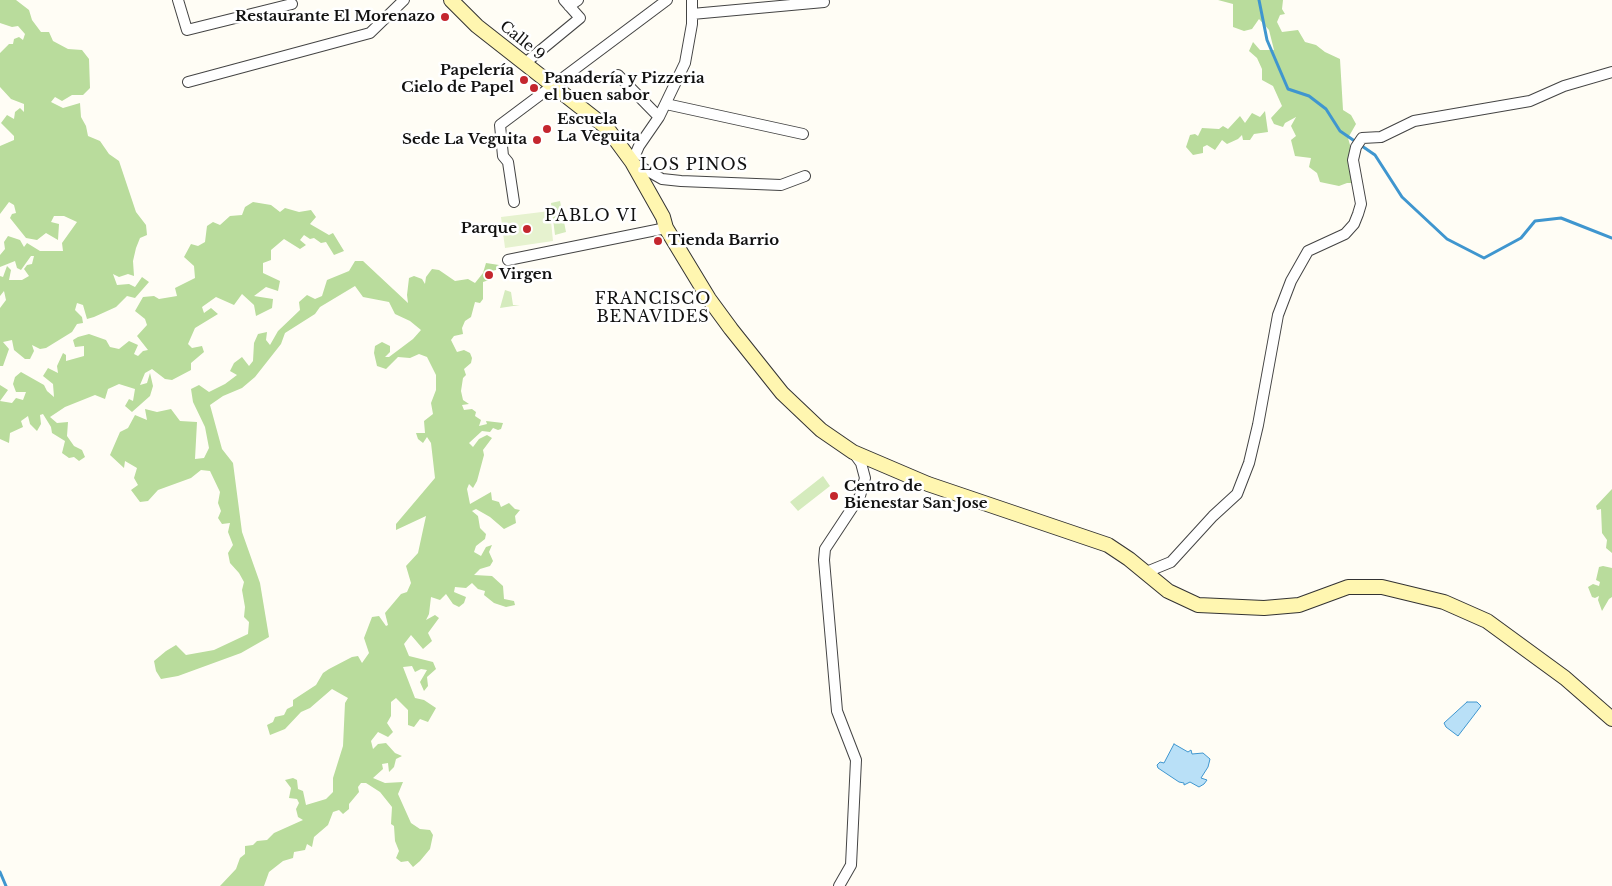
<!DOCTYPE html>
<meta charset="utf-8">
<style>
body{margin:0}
canvas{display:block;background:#fffdf5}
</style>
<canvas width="1612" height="886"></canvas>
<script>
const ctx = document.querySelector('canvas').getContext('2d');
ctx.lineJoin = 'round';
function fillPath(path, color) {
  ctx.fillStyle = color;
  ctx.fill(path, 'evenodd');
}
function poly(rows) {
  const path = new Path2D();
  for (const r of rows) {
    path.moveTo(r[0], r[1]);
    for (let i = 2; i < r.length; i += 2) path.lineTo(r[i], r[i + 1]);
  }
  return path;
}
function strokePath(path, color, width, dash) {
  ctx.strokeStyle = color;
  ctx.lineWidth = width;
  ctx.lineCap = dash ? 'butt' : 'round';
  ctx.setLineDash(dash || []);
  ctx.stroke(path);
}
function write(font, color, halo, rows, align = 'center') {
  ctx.font = font + ' "Libre Baskerville",serif';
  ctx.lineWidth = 5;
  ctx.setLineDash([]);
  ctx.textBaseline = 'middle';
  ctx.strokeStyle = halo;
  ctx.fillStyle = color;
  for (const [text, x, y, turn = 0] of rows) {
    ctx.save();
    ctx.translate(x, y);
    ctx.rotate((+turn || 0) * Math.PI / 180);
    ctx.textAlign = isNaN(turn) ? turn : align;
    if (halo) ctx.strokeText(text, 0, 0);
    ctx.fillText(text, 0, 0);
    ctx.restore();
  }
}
fillPath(poly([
 [560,201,566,232,555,235,551,203],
 [505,290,511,292,513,305,520,305,500,308],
 [823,476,830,486,798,511,790,502]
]), '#d5ebbd');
fillPath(poly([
 [0,0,16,0,29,10,32,20,41,32,49,32,53,41,68,49,82,50,89,59,90,88,83,95,72,95,62,101,55,97,51,102,63,108,80,103,81,117,86,126,88,136,100,141,109,154,119,161,136,212,146,225,147,235,140,238,136,248,133,261,134,276,128,274,119,277,113,274,117,285,129,284,135,287,142,277,149,282,135,298,127,296,116,307,94,317,87,319,83,305,77,303,75,310,82,317,83,323,77,324,72,332,46,348,40,349,32,345,34,351,30,359,25,359,14,350,12,340,3,342,9,349,3,366,0,366,0,308,6,300,4,291,0,296,0,276,3,277,7,266,11,270,9,280,22,280,29,276,24,269,27,265,32,264,34,256,31,256,21,270,17,268,15,261,0,267,0,255,5,249,4,242,8,236,20,240,24,247,27,243,40,251,63,251,62,243,77,222,64,216,54,216,51,222,59,224,58,240,46,233,37,240,26,238,10,218,12,214,16,213,14,205,9,202,0,214,0,146,14,140,14,136,1,123,7,115,14,119,15,112,20,108,24,112,24,104,11,99,0,87,0,53,9,44,13,44,14,39,19,37,23,40,25,34,18,26,12,27,0,23],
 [1218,0,1283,0,1282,9,1285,14,1280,15,1277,22,1282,32,1298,30,1305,42,1316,45,1325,52,1340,59,1343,110,1351,115,1356,124,1348,138,1354,159,1348,166,1355,183,1347,183,1339,186,1320,182,1317,173,1309,167,1311,158,1295,156,1291,140,1296,136,1291,126,1296,117,1285,123,1283,127,1274,124,1271,118,1282,106,1273,86,1262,80,1262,69,1257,58,1249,51,1253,42,1260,50,1274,50,1269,30,1259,19,1252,29,1244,31,1233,27,1233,4],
 [1265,111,1268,132,1254,134,1250,140,1243,140,1242,135,1238,139,1227,144,1222,140,1215,150,1207,145,1203,147,1203,153,1193,155,1186,147,1190,135,1195,134,1198,136,1202,128,1219,129,1223,126,1228,129,1240,116,1245,123,1252,113,1260,117],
 [253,202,271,205,280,212,285,208,299,212,311,210,316,217,310,224,329,235,333,233,344,251,334,255,326,242,321,243,314,238,310,239,304,235,300,240,306,245,300,249,284,239,271,250,271,260,263,263,263,273,280,281,278,291,266,287,254,296,273,299,272,308,256,316,254,305,242,294,234,305,216,297,202,307,204,313,211,308,218,314,195,328,188,344,192,348,202,346,204,352,191,363,191,370,172,380,165,379,152,369,145,373,140,385,147,383,150,373,153,386,150,396,132,412,125,406,129,399,133,401,135,389,119,384,108,389,105,399,95,395,65,407,50,417,57,423,68,422,67,436,74,446,82,450,85,457,79,461,74,457,69,458,62,453,65,441,52,433,51,427,43,414,40,415,41,424,37,431,30,424,28,416,21,421,23,427,10,433,9,443,0,439,0,385,8,390,0,401,12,403,16,398,23,400,26,392,16,392,13,384,15,377,21,372,44,385,47,391,54,397,53,384,43,376,48,368,58,373,57,366,63,353,66,355,66,361,84,356,84,346,75,347,73,340,78,337,89,334,106,340,110,347,119,349,129,341,138,345,134,354,138,356,143,351,148,350,137,336,147,325,145,319,135,311,143,297,154,296,159,299,177,296,175,288,195,278,194,266,184,257,191,244,198,246,205,242,207,226,213,222,220,225,230,216,242,215,245,207],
 [355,261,363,261,408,303,407,295,409,278,414,276,422,279,425,284,426,277,432,269,439,270,455,281,468,279,475,283,483,273,486,263,499,265,496,270,491,271,492,276,489,280,483,282,483,299,480,303,475,302,471,317,465,321,462,328,463,334,454,336,451,340,457,352,464,350,470,353,472,358,471,363,464,369,466,375,463,378,461,391,463,400,469,404,462,405,464,410,472,409,476,412,475,416,481,420,479,426,487,424,486,421,503,423,501,429,498,430,493,428,490,432,482,431,469,443,473,447,479,439,487,435,492,438,483,450,484,455,477,481,473,488,469,484,467,489,470,504,491,492,492,500,499,502,501,507,509,503,515,509,520,510,515,516,516,523,504,529,490,517,476,509,472,511,478,516,480,528,486,534,485,539,476,546,474,552,481,556,486,547,492,545,489,552,493,561,490,566,480,569,474,575,492,576,503,586,504,599,514,601,515,605,506,607,494,603,484,595,485,591,478,589,472,583,466,588,455,587,454,592,466,597,464,603,459,607,453,604,446,594,440,600,431,597,429,614,426,620,435,615,439,618,428,633,432,641,423,649,411,635,404,644,409,656,433,662,436,669,427,677,428,686,424,691,420,682,427,670,421,669,415,672,412,666,403,667,415,698,424,700,436,708,428,722,420,719,414,727,408,725,408,710,396,698,391,702,391,716,387,723,393,732,388,737,378,732,371,741,373,749,378,744,386,743,395,753,402,756,396,759,394,767,389,772,388,763,382,764,383,769,373,778,385,783,403,782,398,794,411,823,420,829,430,830,433,835,430,849,420,861,413,867,408,861,401,862,396,858,399,851,395,841,394,826,391,824,392,807,380,792,366,783,361,783,358,787,359,792,349,804,349,809,343,814,339,810,333,812,328,825,314,837,312,847,307,844,305,850,294,852,293,858,283,861,269,872,264,886,220,886,236,869,240,858,245,854,245,846,253,845,257,841,267,840,274,833,303,820,298,817,296,809,299,803,297,799,289,798,291,788,285,780,293,778,297,780,298,789,303,791,306,805,326,799,333,792,333,778,343,746,345,703,348,698,332,689,310,708,301,712,285,729,270,735,267,725,273,722,275,717,284,715,287,709,293,706,293,700,316,685,323,673,329,669,352,657,358,656,362,663,369,653,364,638,372,617,379,616,386,626,388,625,385,613,401,594,407,592,411,583,406,566,418,553,426,516,396,530,396,524,435,478,431,443,427,437,423,443,418,439,416,433,425,433,424,421,433,414,431,403,436,390,436,375,427,357,419,354,410,358,398,357,386,369,377,366,374,353,375,346,382,342,390,346,390,352,385,357,389,357,413,339,421,330,410,321,395,314,389,302,363,297,355,286,320,307,315,314,285,333,281,344,255,377,242,388,223,396,210,405,222,449,233,463,242,532,260,583,269,637,241,653,178,676,161,679,156,671,154,661,166,651,176,645,186,655,214,650,248,634,249,622,244,617,245,607,242,590,244,582,239,573,230,563,228,553,233,545,228,532,230,523,222,524,218,518,221,511,218,503,220,492,210,471,201,470,191,478,158,490,148,501,140,502,131,490,138,485,134,478,137,468,125,461,124,468,110,455,120,432,128,428,135,415,147,420,145,409,157,412,171,409,180,421,197,422,195,459,204,458,209,448,205,427,193,402,191,389,199,385,209,392,225,384,237,375,230,371,234,363,242,357,249,366,253,361,254,343,258,334,267,332,266,340,270,345,278,331,300,310,299,302,307,295,315,299,322,296,327,280,349,271],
 [1612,489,1612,553,1606,548,1607,540,1602,533,1601,509,1597,510,1596,506],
 [1603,566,1612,568,1612,597,1609,599,1602,611,1598,600,1599,596,1595,598,1592,597,1588,587,1593,584,1599,586,1600,582,1596,580,1599,567]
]), '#b9dc9c');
fillPath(poly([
 [550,211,553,241,505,248,501,217]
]), '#e6f2cf');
const water = poly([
 [1467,702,1477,702,1481,706,1458,736,1446,727,1444,723,1467,702],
 [1174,744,1188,752,1191,750,1192,754,1203,753,1210,759,1208,767,1201,778,1207,780,1204,784,1199,787,1190,782,1184,785,1184,783,1179,782,1158,768,1157,765,1160,762,1164,763,1174,744]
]);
fillPath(water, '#b9e0f7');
strokePath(water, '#3f96cf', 1);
strokePath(poly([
 [1259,0,1267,40,1288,89,1309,96,1326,109,1340,131,1375,155,1402,197,1447,239,1484,258,1521,238,1535,221,1561,218,1612,238],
 [0,872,6,886]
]), '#3f96cf', 3);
const street = poly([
 [178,0,187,30,292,4],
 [692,0,692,24,685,63,659,117,639,146,632,162,662,179,681,181,781,185,805,176],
 [569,6,578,0],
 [692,14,824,2],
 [524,64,580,18,564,0],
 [618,75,659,117],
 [188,82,370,33,404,0],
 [666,104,803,134],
 [514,202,508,162,503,156,500,125,667,0],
 [508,260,666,228],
 [1144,573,1171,562,1213,516,1237,494,1249,463,1258,425,1278,315,1291,281,1308,251,1345,234,1354,224,1358,214,1361,204,1353,160,1356,147,1362,138,1381,137,1414,121,1530,101,1564,86,1612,72],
 [839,886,851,865,856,760,837,711,824,560,825,549,860,496,865,478,861,463,853,452]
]);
const secondary = poly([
 [451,0,477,26,607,128,632,162,663,217,666,228,709,299,731,329,782,393,821,430,853,452,928,484,1108,545,1129,559,1168,591,1198,605,1264,608,1299,605,1348,587,1382,587,1444,602,1487,621,1565,678,1612,719]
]);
strokePath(street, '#444', 12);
strokePath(secondary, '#333', 16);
strokePath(street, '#fff', 10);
strokePath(secondary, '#fff6b0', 14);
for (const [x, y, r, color] of [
 [445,17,5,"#c4262e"],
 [524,80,5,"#c4262e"],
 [534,88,5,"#c4262e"],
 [547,129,5,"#c4262e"],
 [537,140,5,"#c4262e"],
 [527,229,5,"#c4262e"],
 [658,241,5,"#c4262e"],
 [489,275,5,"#c4262e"],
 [834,496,5,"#c4262e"]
]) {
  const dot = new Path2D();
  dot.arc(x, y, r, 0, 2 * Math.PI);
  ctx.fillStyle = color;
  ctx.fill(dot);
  strokePath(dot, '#fff', 2);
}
write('bold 15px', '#111', '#fff', [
 ["Restaurante El Morenazo",435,17,"right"],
 ["Papelería",514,71,"right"],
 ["Cielo de Papel",514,88,"right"],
 ["Panadería y Pizzeria",544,79],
 ["el buen sabor",544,96],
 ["Escuela",557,120],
 ["La Veguita",557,137],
 ["Sede La Veguita",527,140,"right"],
 ["Parque",517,229,"right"],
 ["Tienda Barrio",668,241],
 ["Virgen",499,275],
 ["Centro de",844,487],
 ["Bienestar San Jose",844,504]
], 'left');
write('15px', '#111', '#fff', [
 ["Calle 9",522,41,39]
]);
ctx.letterSpacing = '1px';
write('16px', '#111', '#fff', [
 ["LOS PINOS",694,165],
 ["PABLO VI",591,216],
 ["FRANCISCO",653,299],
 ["BENAVIDES",653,317]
]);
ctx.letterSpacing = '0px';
</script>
